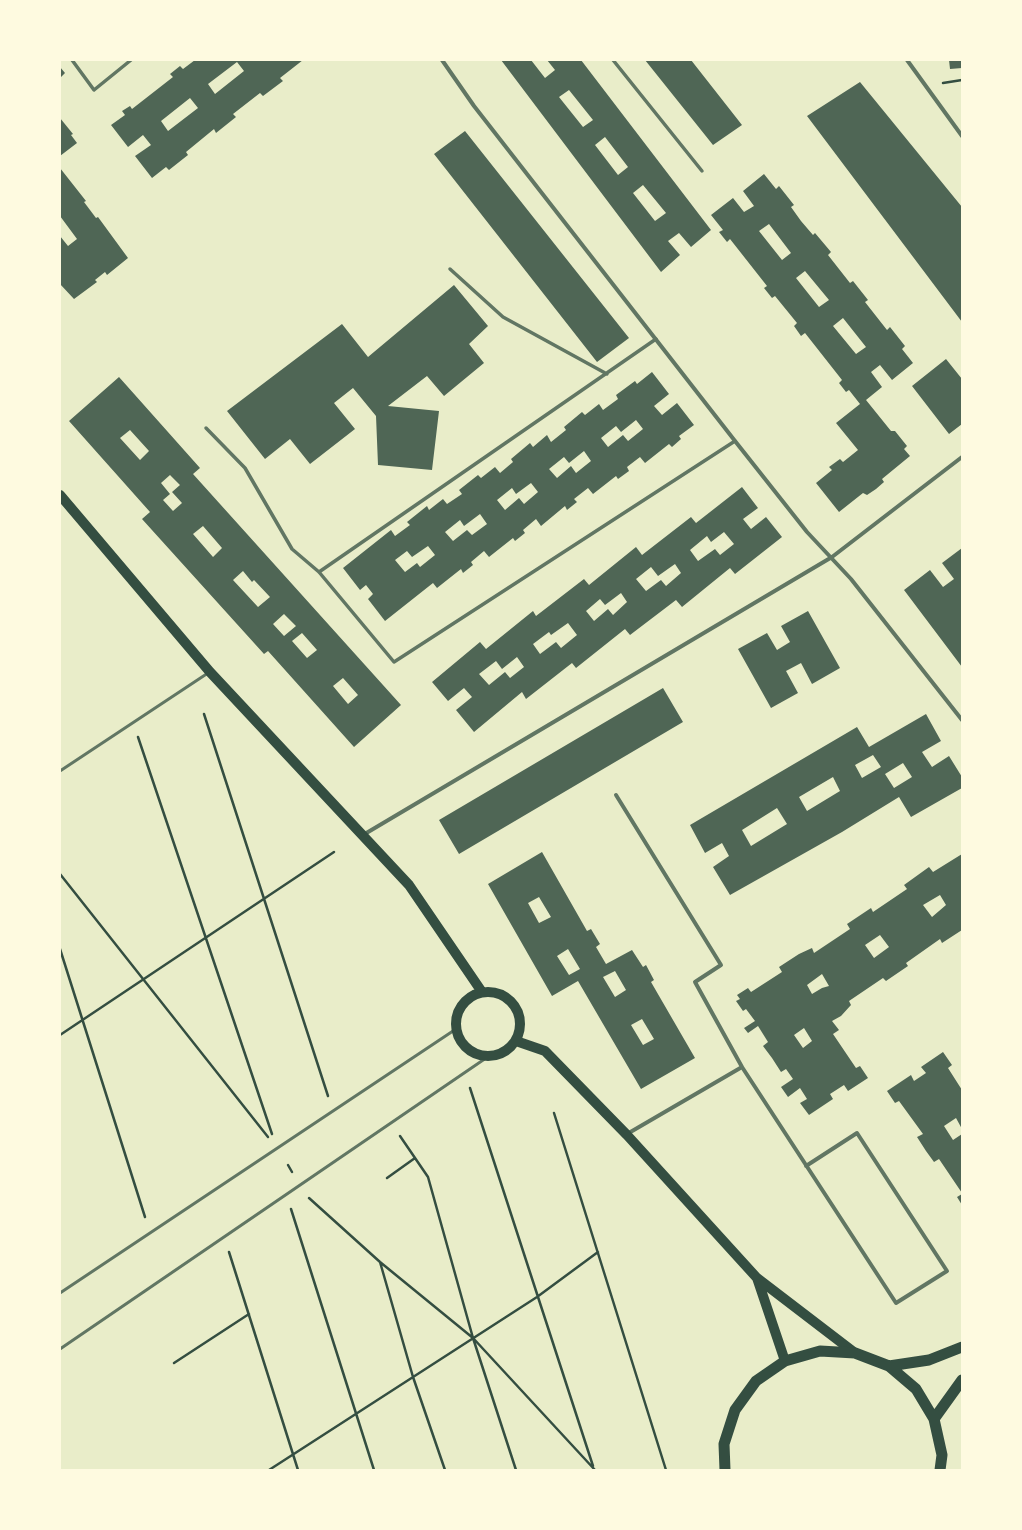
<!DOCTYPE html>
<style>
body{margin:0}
#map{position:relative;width:1022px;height:1530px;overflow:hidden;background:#e9edc9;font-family:Manrope,sans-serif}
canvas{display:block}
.frame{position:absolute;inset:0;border:61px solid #fefae0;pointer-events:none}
</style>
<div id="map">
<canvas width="1022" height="1530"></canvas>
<div class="frame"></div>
</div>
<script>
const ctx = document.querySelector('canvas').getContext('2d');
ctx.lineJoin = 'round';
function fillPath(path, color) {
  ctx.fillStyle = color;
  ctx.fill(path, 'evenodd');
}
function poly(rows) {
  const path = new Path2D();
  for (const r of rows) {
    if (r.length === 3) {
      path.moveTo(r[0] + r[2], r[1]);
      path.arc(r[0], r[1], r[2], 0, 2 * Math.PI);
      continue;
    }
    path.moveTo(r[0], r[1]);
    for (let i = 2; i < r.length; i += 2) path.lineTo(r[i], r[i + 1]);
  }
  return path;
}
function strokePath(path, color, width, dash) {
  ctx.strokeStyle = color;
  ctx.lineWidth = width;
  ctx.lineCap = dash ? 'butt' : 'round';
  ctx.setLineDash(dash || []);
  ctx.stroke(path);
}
fillPath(poly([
 [195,60,303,60,280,78,283,81,263,96,260,93,233,114,236,117,216,133,214,129,186,152,188,155,169,170,166,167,152,178,135,156,151,145,143,135,128,147,111,125,125,115,122,111,130,106,132,109,173,77,170,74,180,66,183,69],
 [237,62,244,71,215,94,208,84],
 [190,98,198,108,168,131,161,121],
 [501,60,531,60,545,78,555,70,547,60,581,60,711,230,691,247,679,233,668,241,680,255,661,272],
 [569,90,593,120,583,127,559,97],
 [605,137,628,167,618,175,595,145],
 [643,185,666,213,655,221,633,193],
 [645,60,691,60,742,125,713,145],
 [949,60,962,60,962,68,950,69],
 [60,67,65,73,60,78],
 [860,82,962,207,962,322,807,116],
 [60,118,73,134,71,135,77,143,60,156],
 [465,131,629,338,597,362,434,154],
 [60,168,86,201,84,202,96,218,98,217,128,258,107,275,105,272,95,280,97,282,74,299,60,284,60,236,68,246,77,239,60,216],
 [764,174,776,189,779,186,794,205,791,207,801,221,813,235,815,233,831,252,828,255,850,283,853,281,868,300,865,302,887,330,890,327,905,346,902,349,913,363,892,380,880,365,871,372,882,387,866,400,891,431,895,431,907,446,904,449,910,456,882,479,884,482,876,489,867,495,863,493,839,512,816,483,832,470,829,467,840,459,843,462,858,450,836,423,860,404,849,390,846,392,839,383,842,380,805,333,801,336,794,326,797,323,775,296,772,298,764,288,767,286,730,239,727,242,719,232,723,230,711,215,733,198,744,212,754,206,743,191],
 [769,224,791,253,782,260,759,231],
 [805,271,829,300,819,307,796,278],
 [843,318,866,347,856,354,833,326],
 [454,285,488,326,469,344,484,363,444,396,427,376,388,406,439,411,432,470,378,465,376,416,353,388,334,403,355,429,310,464,290,439,265,459,227,411,342,324,368,357],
 [946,359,962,379,962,424,949,434,912,386],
 [652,372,669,394,654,406,662,415,677,403,694,425,679,436,681,439,672,447,669,444,645,463,640,457,627,467,629,471,618,479,616,476,593,494,588,488,574,499,577,502,567,510,565,506,541,526,536,519,523,530,525,533,515,541,513,538,489,557,484,551,471,562,473,565,463,573,461,569,437,588,433,583,385,621,368,599,373,594,366,585,360,590,343,568,391,530,395,536,410,525,407,522,427,506,429,510,443,499,447,504,462,494,459,490,478,475,481,478,495,467,500,473,513,462,511,459,530,443,533,447,547,435,551,442,566,430,564,427,582,412,585,415,599,404,603,410,618,399,616,395,635,381,637,384],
 [636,420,643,429,628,441,623,435,608,447,601,438,616,426,621,432],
 [584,451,591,461,576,473,571,466,557,478,549,469,564,457,569,463],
 [531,483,538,492,524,504,519,498,505,510,497,500,512,488,516,494],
 [480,514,487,524,472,535,467,530,453,541,445,532,460,520,464,526],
 [428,546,435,555,420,567,417,563,405,572,395,560,407,551,412,557],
 [119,377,200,468,193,474,401,705,354,747,268,651,264,654,142,519,150,512,69,421],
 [130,430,149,451,140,460,120,438],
 [170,475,180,485,172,492,182,503,173,511,163,500,170,494,161,483],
 [203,526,222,548,213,557,193,534],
 [243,571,252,582,254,580,270,597,258,607,233,580],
 [284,614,296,626,284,636,273,624],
 [302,633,317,650,307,658,292,641],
 [343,678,358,695,348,704,333,686],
 [742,487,758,508,743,519,751,529,766,517,782,537,735,574,730,568,682,607,676,600,630,635,625,629,576,668,572,663,526,699,522,692,474,732,456,710,472,697,464,688,448,701,432,682,480,642,486,649,533,611,536,616,584,579,589,585,636,547,642,555,691,517,696,523],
 [724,532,734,544,720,555,715,549,698,561,690,550,707,536,711,542],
 [675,564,681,573,666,586,661,580,646,591,636,579,651,567,658,576],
 [621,593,627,602,613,615,608,609,594,621,586,611,600,599,605,605],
 [568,623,577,635,561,648,556,642,540,654,533,644,549,632,551,635],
 [517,657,524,667,510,678,505,672,489,685,479,674,496,661,502,669],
 [962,548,962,667,904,590,930,570,943,587,954,579,942,563],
 [808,611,840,668,812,684,801,663,786,671,798,693,771,708,738,649,767,633,777,650,790,642,781,626],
 [663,688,683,722,459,854,439,820],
 [926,714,941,741,922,752,932,767,949,756,962,777,962,788,911,817,899,797,842,832,730,895,713,867,729,856,722,843,705,853,690,825,857,727,869,747],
 [873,755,881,767,862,778,855,765],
 [903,763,912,777,894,788,885,774],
 [833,777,840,791,807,811,799,797],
 [777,808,787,824,751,846,742,830],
 [542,852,587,931,591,929,600,944,596,947,606,964,632,950,643,967,646,965,654,980,651,982,695,1058,641,1089,578,981,552,996,488,884],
 [539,897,551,917,539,923,528,903],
 [568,949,580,969,569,975,557,956],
 [615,971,626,990,615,997,603,977],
 [642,1019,654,1039,643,1045,631,1025],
 [962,854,962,930,942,943,940,939,906,963,908,966,886,981,883,978,849,1001,851,1005,841,1016,832,1021,839,1030,833,1034,856,1068,860,1066,868,1078,848,1091,844,1085,830,1094,833,1099,809,1115,800,1103,807,1099,800,1088,788,1097,781,1087,793,1079,786,1069,781,1072,772,1058,763,1046,768,1042,758,1026,748,1033,744,1028,755,1021,746,1009,743,1011,736,1001,740,999,737,995,748,988,751,992,782,972,779,967,799,954,812,948,814,953,850,929,847,924,871,908,873,912,907,889,904,885,929,867,933,872],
 [940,895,946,905,932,917,923,905],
 [880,935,889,947,874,958,865,945],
 [822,974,829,986,822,988,812,994,807,985],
 [804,1028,812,1041,803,1048,794,1035],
 [943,1052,952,1065,948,1068,962,1090,962,1129,956,1118,944,1126,953,1140,962,1134,962,1193,939,1159,934,1162,926,1151,917,1137,923,1134,899,1101,895,1103,887,1091,911,1075,914,1081,926,1073,921,1067],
 [962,1194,962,1205,957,1197]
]), '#4f6655');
strokePath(poly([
 [943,83,962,80],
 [204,714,328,1096],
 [138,737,272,1134],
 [60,874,268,1137],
 [60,949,145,1217],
 [60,1035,334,852],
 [470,1088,593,1466],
 [554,1113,666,1470],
 [400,1136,428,1177,473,1338,516,1470],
 [288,1165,292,1172],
 [387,1178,415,1158],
 [309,1198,380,1262,473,1338,595,1470],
 [291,1209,374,1470],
 [229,1252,298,1470],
 [380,1262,413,1377,445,1470],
 [174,1363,249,1314],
 [269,1470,537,1297,598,1252]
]), '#344e41', 2.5);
strokePath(poly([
 [60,771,208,673],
 [60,1293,456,1029],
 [60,1349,489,1056]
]), '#617663', 3);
strokePath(poly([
 [72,60,94,90,131,60],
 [613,60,702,171],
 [450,269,503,317,607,374],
 [206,428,245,468,292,549,319,572,394,662,735,441],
 [319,572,656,339]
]), '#617663', 3.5);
strokePath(poly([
 [442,60,474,106,735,441,807,532,851,579,962,720],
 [907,60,962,136],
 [616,795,721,965,695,982,742,1067,627,1134],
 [363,835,832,557,962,457],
 [742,1067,896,1303,947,1271,857,1133,806,1166]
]), '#617663', 4);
strokePath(poly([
 [60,495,210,672,409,885,482,992],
 [488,1024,32],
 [516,1041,545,1051,627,1135,757,1278,855,1353],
 [757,1278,785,1361]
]), '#344e41', 10);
strokePath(poly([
 [889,1366,929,1360,962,1347],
 [934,1419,962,1380],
 [725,1470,724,1444,735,1410,756,1381,785,1361,820,1351,855,1353,889,1366,916,1389,934,1419,942,1455,940,1470]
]), '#344e41', 11);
</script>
